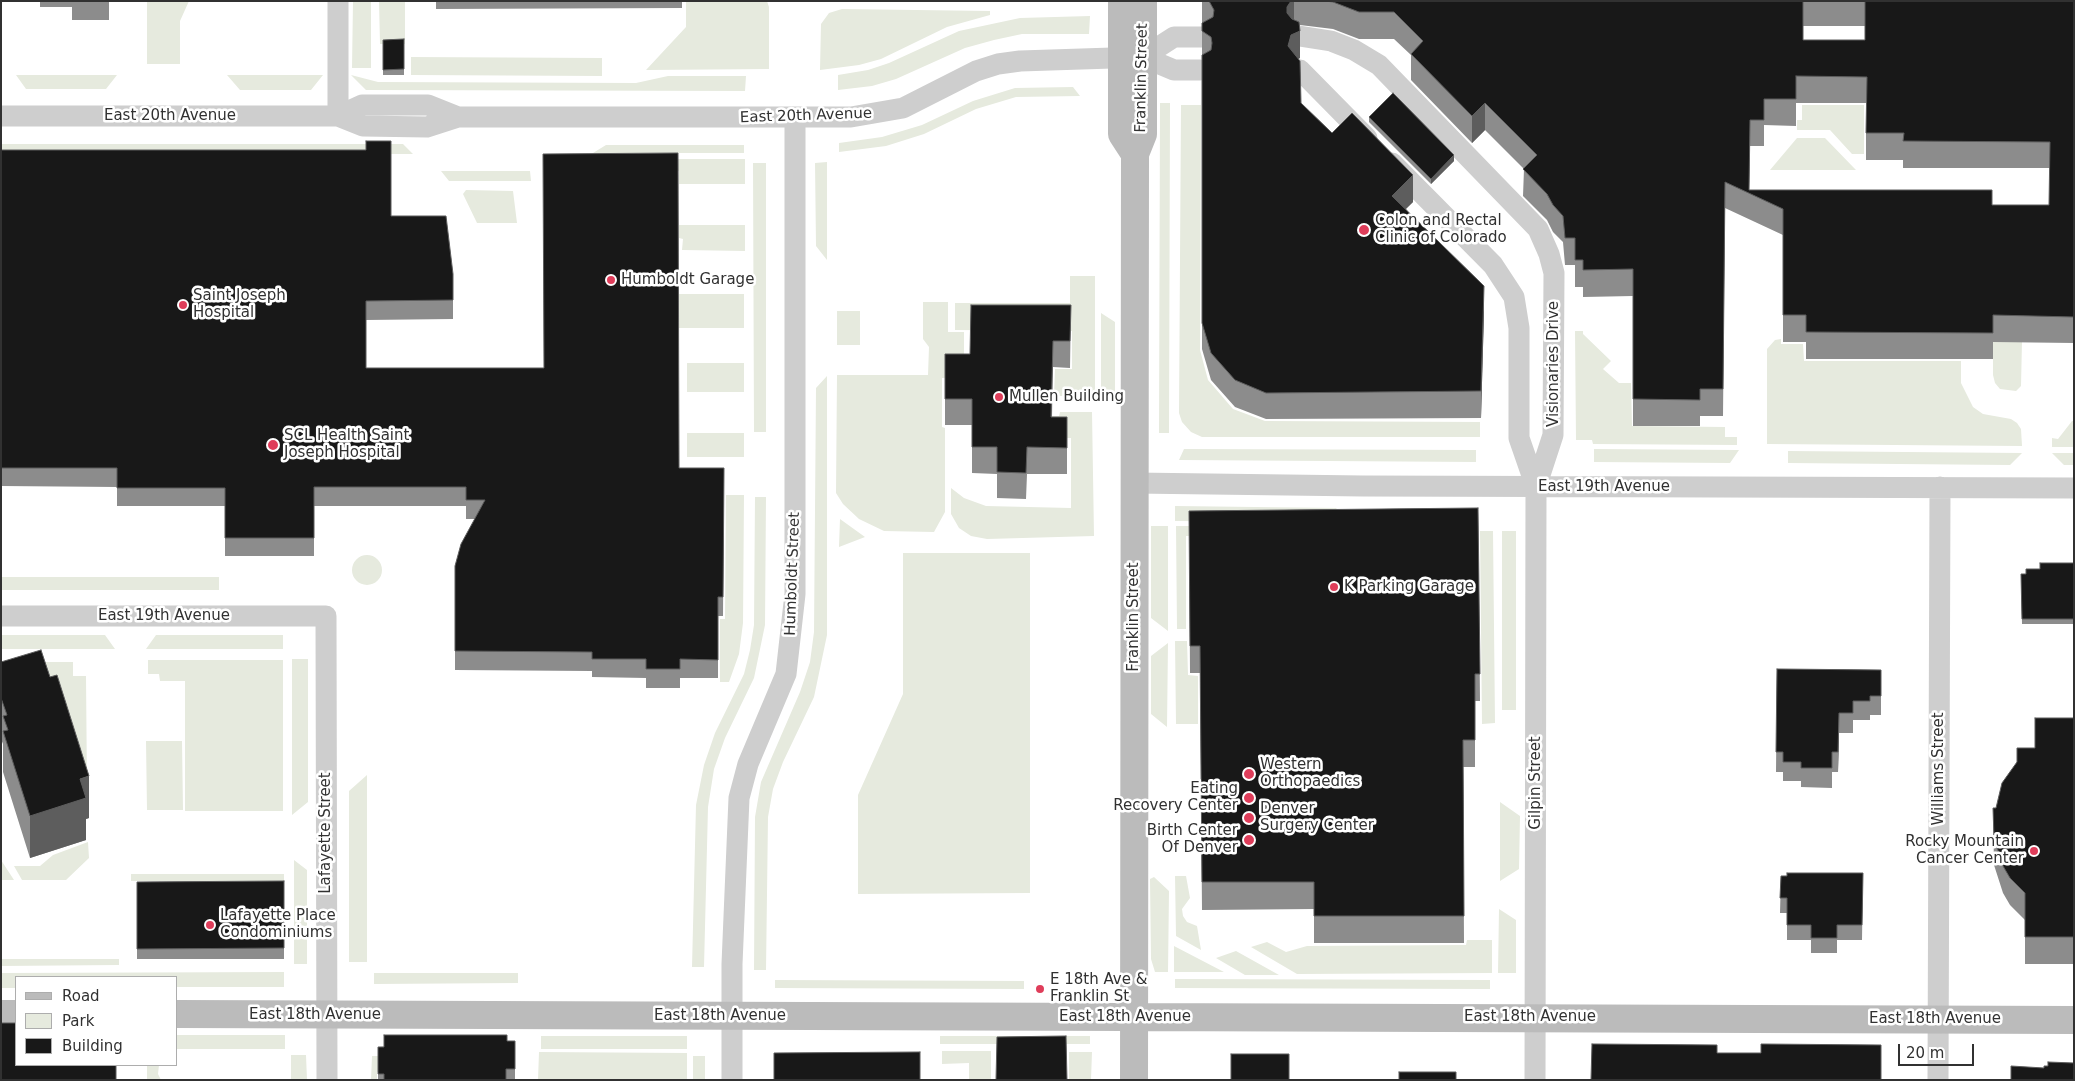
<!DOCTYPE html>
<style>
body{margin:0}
#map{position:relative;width:2075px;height:1081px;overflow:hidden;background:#fff;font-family:"DejaVu Sans",sans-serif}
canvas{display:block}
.frame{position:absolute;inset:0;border:2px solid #313131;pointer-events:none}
.legend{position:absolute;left:15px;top:976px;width:162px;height:90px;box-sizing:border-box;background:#fff;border:1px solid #adadad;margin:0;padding:6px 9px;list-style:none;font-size:15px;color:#313131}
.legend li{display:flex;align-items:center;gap:10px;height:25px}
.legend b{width:25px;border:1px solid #adadad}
.scale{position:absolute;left:1898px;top:1044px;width:76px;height:22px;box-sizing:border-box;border:2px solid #313131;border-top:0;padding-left:6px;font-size:15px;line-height:18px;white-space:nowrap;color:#313131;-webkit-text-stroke:4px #fff;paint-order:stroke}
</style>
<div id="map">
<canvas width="2075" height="1081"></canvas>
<div class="frame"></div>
<ul class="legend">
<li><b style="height:6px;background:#bbb"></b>Road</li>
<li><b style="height:14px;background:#e6eade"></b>Park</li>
<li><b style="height:14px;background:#181818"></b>Building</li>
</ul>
<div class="scale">20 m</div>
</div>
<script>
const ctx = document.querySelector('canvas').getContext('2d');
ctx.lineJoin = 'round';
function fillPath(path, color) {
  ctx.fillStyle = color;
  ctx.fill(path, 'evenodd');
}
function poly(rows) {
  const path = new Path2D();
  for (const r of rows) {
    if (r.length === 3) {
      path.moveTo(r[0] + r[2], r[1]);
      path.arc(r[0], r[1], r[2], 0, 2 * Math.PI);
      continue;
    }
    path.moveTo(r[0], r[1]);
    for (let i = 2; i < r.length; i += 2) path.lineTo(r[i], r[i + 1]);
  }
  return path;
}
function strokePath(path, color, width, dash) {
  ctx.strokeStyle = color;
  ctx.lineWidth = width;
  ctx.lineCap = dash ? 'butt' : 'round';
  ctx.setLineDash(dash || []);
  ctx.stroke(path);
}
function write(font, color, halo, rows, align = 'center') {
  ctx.font = font + ' "DejaVu Sans",sans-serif';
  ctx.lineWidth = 5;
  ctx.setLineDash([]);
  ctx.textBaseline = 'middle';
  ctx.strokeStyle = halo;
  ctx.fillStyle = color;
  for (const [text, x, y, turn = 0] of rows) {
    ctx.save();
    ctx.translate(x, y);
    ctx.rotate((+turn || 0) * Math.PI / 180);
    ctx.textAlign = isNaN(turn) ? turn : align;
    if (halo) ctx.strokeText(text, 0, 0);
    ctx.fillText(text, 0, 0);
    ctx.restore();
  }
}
fillPath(poly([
 [147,1,189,1,180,21,180,64,147,64],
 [353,1,371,1,371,68,352,68],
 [379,1,405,1,405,44,380,44],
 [686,1,767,1,769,7,769,69,646,70,686,27],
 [842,9,990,11,990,15,947,27,881,59,859,65,820,70,821,24,829,13],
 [1090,16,1089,34,1022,34,994,40,965,48,896,79,872,86,838,90,838,75,868,70,889,63,959,31,1020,18],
 [411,57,602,58,602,76,411,75],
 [16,75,117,75,106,89,26,89],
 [227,75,323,75,311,90,240,90],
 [351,75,378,82,636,83,668,76,746,76,745,91,366,90],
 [1073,87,1080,96,1016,97,976,109,924,134,886,146,839,152,839,143,882,137,922,125,973,101,1015,88],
 [1160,103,1170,103,1169,433,1159,433],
 [1181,105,1201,105,1200,350,1208,380,1233,409,1265,421,1480,422,1480,437,1202,437,1191,432,1182,422,1179,413],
 [1802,105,1864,105,1864,154,1852,154,1830,130,1797,130,1797,120,1802,120],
 [1797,138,1825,138,1856,170,1770,170],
 [1,144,403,144,413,154,1,153],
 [606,145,744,145,744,153,593,153],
 [608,159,745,159,745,184,679,184,679,171,607,170],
 [827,162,827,260,816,246,815,163],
 [753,163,766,163,766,432,754,432],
 [441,171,530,171,531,181,449,181],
 [466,190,513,191,517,223,477,223,463,194],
 [679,225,745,225,745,251,682,250,683,239,679,238],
 [1070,276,1095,276,1095,396,1054,396,1055,369,1072,369,1072,331,955,330,955,303,1070,303],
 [679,294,744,294,744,328,679,328],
 [923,302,948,302,948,332,964,332,964,377,942,378,942,427,945,428,945,512,934,532,884,531,859,519,843,504,836,493,837,375,928,375,929,347,923,339],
 [837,311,860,311,860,345,837,345],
 [1101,313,1115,322,1115,396,1101,396],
 [1575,331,1583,331,1583,334,1611,361,1603,369,1619,383,1631,383,1632,426,1725,427,1725,437,1737,437,1737,445,1593,444,1592,440,1576,440],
 [1781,339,1781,344,1803,344,1804,361,1961,361,1961,383,1973,407,1983,414,2011,419,2017,423,2021,429,2022,446,1767,444,1767,349,1775,340],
 [2022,341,2021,386,2016,391,2000,389,1995,383,1993,375,1993,342],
 [687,363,744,363,744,392,687,392],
 [827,376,827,635,814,697,783,762,773,789,768,817,766,970,754,970,755,817,761,782,800,692,810,662,814,632,816,388],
 [1060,412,1092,412,1094,536,987,539,971,536,959,528,951,514,951,488,964,498,986,506,1071,508,1071,438,1048,438,1048,416,1059,416],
 [2072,421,2074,421,2074,447,2052,447,2052,438,2058,439],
 [687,433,744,433,744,457,687,457],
 [1184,449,1476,450,1476,462,1179,460],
 [1594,449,1739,450,1730,463,1594,462],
 [1788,451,2022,453,2010,465,1788,463],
 [2052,453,2074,453,2074,465,2064,465],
 [726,495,744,495,743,623,739,654,729,682,720,682,720,619,725,619],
 [755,497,766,497,765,625,754,678,725,738,714,769,708,807,704,967,692,967,696,805,704,765,715,733,744,674,750,650,754,625],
 [1175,506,1336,508,1349,522,1175,521],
 [840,519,865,537,839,547],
 [1151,526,1168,526,1168,631,1151,618],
 [1176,526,1351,526,1351,535,1186,536,1186,629,1177,629],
 [1480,531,1493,531,1495,723,1482,724],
 [1502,531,1516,531,1516,710,1502,710],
 [903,553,1030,553,1030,893,858,894,858,795,903,694],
 [367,570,15],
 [1,577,219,577,219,590,1,590],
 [1,635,105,635,115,649,1,649],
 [156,635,283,635,283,649,146,649],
 [1175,641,1187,641,1188,675,1198,676,1198,724,1176,724],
 [1168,643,1167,727,1151,714,1151,656],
 [292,659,308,659,308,802,292,815],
 [148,660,283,660,283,811,185,811,185,681,160,681,159,674,148,674],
 [1,662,73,662,73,676,86,676,87,788],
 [146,741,182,741,183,810,147,810],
 [367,775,367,962,349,962,349,791],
 [1500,802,1520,816,1519,869,1500,881],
 [88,842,89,858,66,880,22,880,14,866,40,866,53,855],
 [1,860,14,880,1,880],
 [294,860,307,870,307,964,294,964],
 [131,874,284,874,284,881,131,881],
 [1175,876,1186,876,1190,898,1182,909,1183,916,1187,922,1197,926,1201,950,1176,936],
 [1154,877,1169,891,1168,972,1155,972,1151,959,1150,879],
 [1499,909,1516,920,1516,973,1498,973],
 [1467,940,1492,940,1492,973,1297,974,1251,947,1267,942,1286,952,1307,946,1466,945],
 [1174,946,1224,972,1174,972],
 [1236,951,1279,975,1245,975,1216,958],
 [1,959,119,959,119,965,1,966],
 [284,972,284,987,176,987,176,977,16,977,16,988,1,988,1,973],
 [374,973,518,973,518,983,374,984],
 [1175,979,1490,980,1490,989,1175,988],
 [775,980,1024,981,1024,989,775,988],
 [176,1035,285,1035,285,1049,176,1049],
 [541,1036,687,1036,687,1049,541,1049],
 [940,1036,1090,1036,1090,1044,940,1044],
 [942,1051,991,1051,991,1080,969,1080,969,1063,942,1064],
 [539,1052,687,1053,687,1080,538,1080],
 [1069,1052,1092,1052,1091,1080,1069,1080],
 [291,1055,306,1055,307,1080,291,1080],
 [372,1056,501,1056,377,1072,377,1080,371,1080],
 [693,1056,705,1056,705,1080,693,1080],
 [147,1065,159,1065,158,1074,161,1080,147,1080]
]), '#e6eade');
strokePath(poly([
 [338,1,338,116],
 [1299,36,1331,41,1354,50,1379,65,1538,229,1549,254,1554,273,1553,435,1536,487,1535,1080],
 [1143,57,1174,37,1202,37],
 [1300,70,1367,138],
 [1,116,338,116,363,126,427,127,458,117,851,117,903,108,976,71,998,64,1020,61,1143,57,1174,70,1200,70],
 [338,116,362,105,428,105,458,117],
 [1392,163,1493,265,1514,297,1519,328,1519,438,1536,487],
 [1134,483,1363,486,2074,488],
 [1,616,326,616,327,1080],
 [732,1080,732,964,739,798,748,764,786,674,795,594,795,119],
 [1938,1080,1940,487]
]), '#cecece', 21);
strokePath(poly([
 [1122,1,1122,134,1135,154],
 [1,1014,16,1014],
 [176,1014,2074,1020],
 [1134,1080,1135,154,1143,134,1143,1]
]), '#bbb', 28);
fillPath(poly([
 [40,1,109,1,109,20,72,20,72,7,40,7],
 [436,1,682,1,682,8,436,9],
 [1202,1,2074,1,2074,343,1993,342,1993,359,1806,359,1806,342,1783,342,1783,235,1725,208,1723,416,1700,416,1700,426,1633,426,1633,296,1583,297,1583,287,1575,287,1575,265,1565,265,1563,242,1553,232,1547,220,1523,196,1524,169,1485,130,1472,143,1411,80,1411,55,1394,39,1359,39,1333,29,1300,25,1300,58,1298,59,1301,103,1332,133,1413,202,1406,209,1484,312,1481,418,1266,419,1235,407,1211,380,1202,349],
 [1803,26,1865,26,1865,40,1803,40],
 [1796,103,1866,103,1866,160,1903,160,1903,168,2050,168,2049,205,1992,205,1749,190,1750,146,1764,146,1764,125,1796,126],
 [404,39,404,75,383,75,383,40],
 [1369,117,1454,161,1431,184,1369,122],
 [1,150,366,150,391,216,453,274,453,319,366,320,366,368,679,468,724,468,723,616,718,616,718,678,680,678,680,688,646,688,646,678,592,677,592,671,455,670,455,566,475,519,466,519,466,506,314,506,314,556,225,556,225,506,117,506,117,487,1,486],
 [1071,305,1070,368,1053,367,1052,417,1067,417,1067,474,1027,474,1026,499,997,498,997,474,972,473,972,425,945,425,945,354,970,354],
 [1478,508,1480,701,1475,701,1475,767,1463,767,1464,943,1314,943,1314,909,1202,910,1200,673,1190,673,1189,511],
 [2074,563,2074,624,2022,624,2021,574,2026,574,2040,569],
 [1,662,89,818,86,819,86,840,30,858,3,772,3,744,1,739],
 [1777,669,1881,670,1881,715,1870,715,1870,720,1853,720,1853,733,1839,733,1838,772,1832,772,1832,788,1801,787,1801,781,1783,781,1783,772,1776,772],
 [2074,718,2074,964,2025,964,2025,920,2010,905,2003,893,1994,865,1993,808,1996,808,2017,762],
 [1863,873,1862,940,1837,940,1837,953,1811,953,1811,940,1787,940,1787,913,1780,913,1781,876],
 [284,881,284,959,137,959,137,882],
 [507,1041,515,1041,515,1080,378,1080,378,1047]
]), '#8c8c8c');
fillPath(poly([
 [1291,1,1294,1,1294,25,1287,34,1287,7],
 [1300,31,1300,58,1291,62,1288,46,1291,35],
 [1485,103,1485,130,1472,143,1472,116],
 [1454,155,1454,161,1431,184,1431,179],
 [1413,175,1413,202,1392,222,1392,196],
 [1484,286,1484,312,1481,418,1481,391],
 [1839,713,1839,733,1838,772,1838,752],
 [89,776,89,818,86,819,86,840,30,858,30,816,80,779]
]), '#5d5d5d');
const building = poly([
 [1209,1,1291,1,1287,7,1287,13,1292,19,1299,22,1300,31,1291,35,1288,46,1300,61,1301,103,1332,133,1352,113,1413,175,1392,196,1484,286,1481,391,1266,393,1235,380,1211,353,1202,323,1202,55,1211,50,1212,43,1211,37,1202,31,1202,23,1213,17,1214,10,1209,1],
 [1325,1,1803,1,1803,40,1865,40,1865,1,2074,1,2074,317,1993,315,1993,333,1806,332,1806,315,1783,315,1783,209,1725,182,1723,389,1700,389,1700,400,1633,399,1633,269,1583,270,1583,260,1575,260,1575,238,1565,238,1563,216,1553,205,1547,194,1523,169,1537,155,1485,103,1472,116,1411,54,1423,41,1394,12,1359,12,1333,2,1325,1],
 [1796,76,1867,77,1866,133,1904,133,1903,141,2050,142,2049,205,1992,205,1992,190,1749,190,1750,120,1764,120,1764,99,1796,99,1796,76],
 [404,39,404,69,383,70,383,40,404,39],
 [1393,93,1454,155,1431,179,1369,117,1393,93],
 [366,141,391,141,391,216,446,216,453,274,453,300,366,301,366,368,544,368,543,154,678,153,679,468,724,468,723,597,718,597,718,660,680,659,680,669,646,669,646,659,592,659,592,652,455,651,455,566,461,544,485,500,466,500,466,487,314,487,314,538,225,538,225,488,117,488,117,468,1,468,1,150,366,150,366,141],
 [971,305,1071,305,1070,341,1053,341,1051,417,1067,417,1067,448,1027,447,1026,473,997,472,997,447,972,447,972,399,945,399,945,354,970,354,971,305],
 [1478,508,1480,674,1475,674,1475,740,1463,740,1464,916,1314,916,1314,882,1202,882,1200,646,1190,646,1189,511,1478,508],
 [2040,563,2074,563,2074,619,2022,619,2021,574,2026,574,2026,569,2040,569,2040,563],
 [41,650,50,677,57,675,89,776,80,779,86,798,30,816,3,731,8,730,3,716,7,715,1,698,1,662,41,650],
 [1777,669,1881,670,1881,696,1870,696,1870,701,1853,701,1853,713,1839,713,1838,752,1832,752,1832,768,1801,768,1801,762,1783,762,1783,752,1776,752,1777,669],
 [2035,718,2074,718,2074,937,2025,937,2025,893,2010,878,2003,866,1994,838,1993,808,1996,808,2002,783,2017,762,2017,748,2035,748,2035,718],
 [1787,873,1863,873,1862,925,1837,925,1837,938,1811,938,1811,925,1787,925,1787,898,1780,898,1781,876,1787,876,1787,873],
 [284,881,284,948,137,949,137,882,284,881],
 [1,1023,16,1023,16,1065,116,1065,116,1080,1,1080,1,1023],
 [384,1035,507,1035,507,1041,515,1041,515,1069,506,1069,506,1080,384,1080,384,1074,378,1074,378,1047,384,1047,384,1035],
 [1066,1036,1067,1080,996,1080,997,1037,1066,1036],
 [1592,1044,1717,1045,1717,1053,1761,1053,1761,1044,1881,1045,1881,1080,1591,1080,1592,1044],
 [920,1052,920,1080,774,1080,774,1053,920,1052],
 [1231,1054,1289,1054,1289,1080,1231,1080,1231,1054],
 [2048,1062,2074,1063,2074,1080,2011,1080,2011,1066,2044,1068,2044,1066,2048,1066,2048,1062],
 [1399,1072,1456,1072,1456,1080,1399,1080,1399,1072]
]);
fillPath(building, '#181818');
strokePath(building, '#5d5d5d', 1);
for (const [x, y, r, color] of [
 [1364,230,6,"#df3d5a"],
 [611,280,5,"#df3d5a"],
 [183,305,5,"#df3d5a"],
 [999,397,5,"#df3d5a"],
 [273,445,6,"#df3d5a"],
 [1334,587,5,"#df3d5a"],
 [1249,774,6,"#df3d5a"],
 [1249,798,6,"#df3d5a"],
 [1249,818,6,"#df3d5a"],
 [1249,840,6,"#df3d5a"],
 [2034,851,5,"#df3d5a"],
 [210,925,5,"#df3d5a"],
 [1040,989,5,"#df3d5a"]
]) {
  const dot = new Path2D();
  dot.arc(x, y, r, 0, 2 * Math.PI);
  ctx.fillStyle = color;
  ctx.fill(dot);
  strokePath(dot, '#fff', 2);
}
write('15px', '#313131', '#fff', [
 ["Franklin Street",1142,78,-89],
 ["East 20th Avenue",170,116],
 ["East 20th Avenue",806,116,-2],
 ["Visionaries Drive",1554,364,-90],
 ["East 19th Avenue",1604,487],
 ["Humboldt Street",793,574,-88],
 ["East 19th Avenue",164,616],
 ["Franklin Street",1134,617,-90],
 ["Williams Street",1939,769,-90],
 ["Gilpin Street",1536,783,-90],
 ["Lafayette Street",326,833,-90],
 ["East 18th Avenue",315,1015],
 ["East 18th Avenue",720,1016],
 ["East 18th Avenue",1125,1017],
 ["East 18th Avenue",1530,1017],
 ["East 18th Avenue",1935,1019]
]);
write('15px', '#313131', '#fff', [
 ["Colon and Rectal",1375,221],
 ["Clinic of Colorado",1375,238],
 ["Humboldt Garage",621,280],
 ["Saint Joseph",193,296],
 ["Hospital",193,313],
 ["Mullen Building",1009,397],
 ["SCL Health Saint",284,436],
 ["Joseph Hospital",284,453],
 ["K Parking Garage",1344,587],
 ["Western",1260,765],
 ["Orthopaedics",1260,782],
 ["Eating",1238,789,"right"],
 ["Recovery Center",1238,806,"right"],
 ["Denver",1260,809],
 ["Surgery Center",1260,826],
 ["Birth Center",1238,831,"right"],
 ["Of Denver",1238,848,"right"],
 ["Rocky Mountain",2024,842,"right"],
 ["Cancer Center",2024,859,"right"],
 ["Lafayette Place",220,916],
 ["Condominiums",220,933],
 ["E 18th Ave &",1050,980],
 ["Franklin St",1050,997]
], 'left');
</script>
